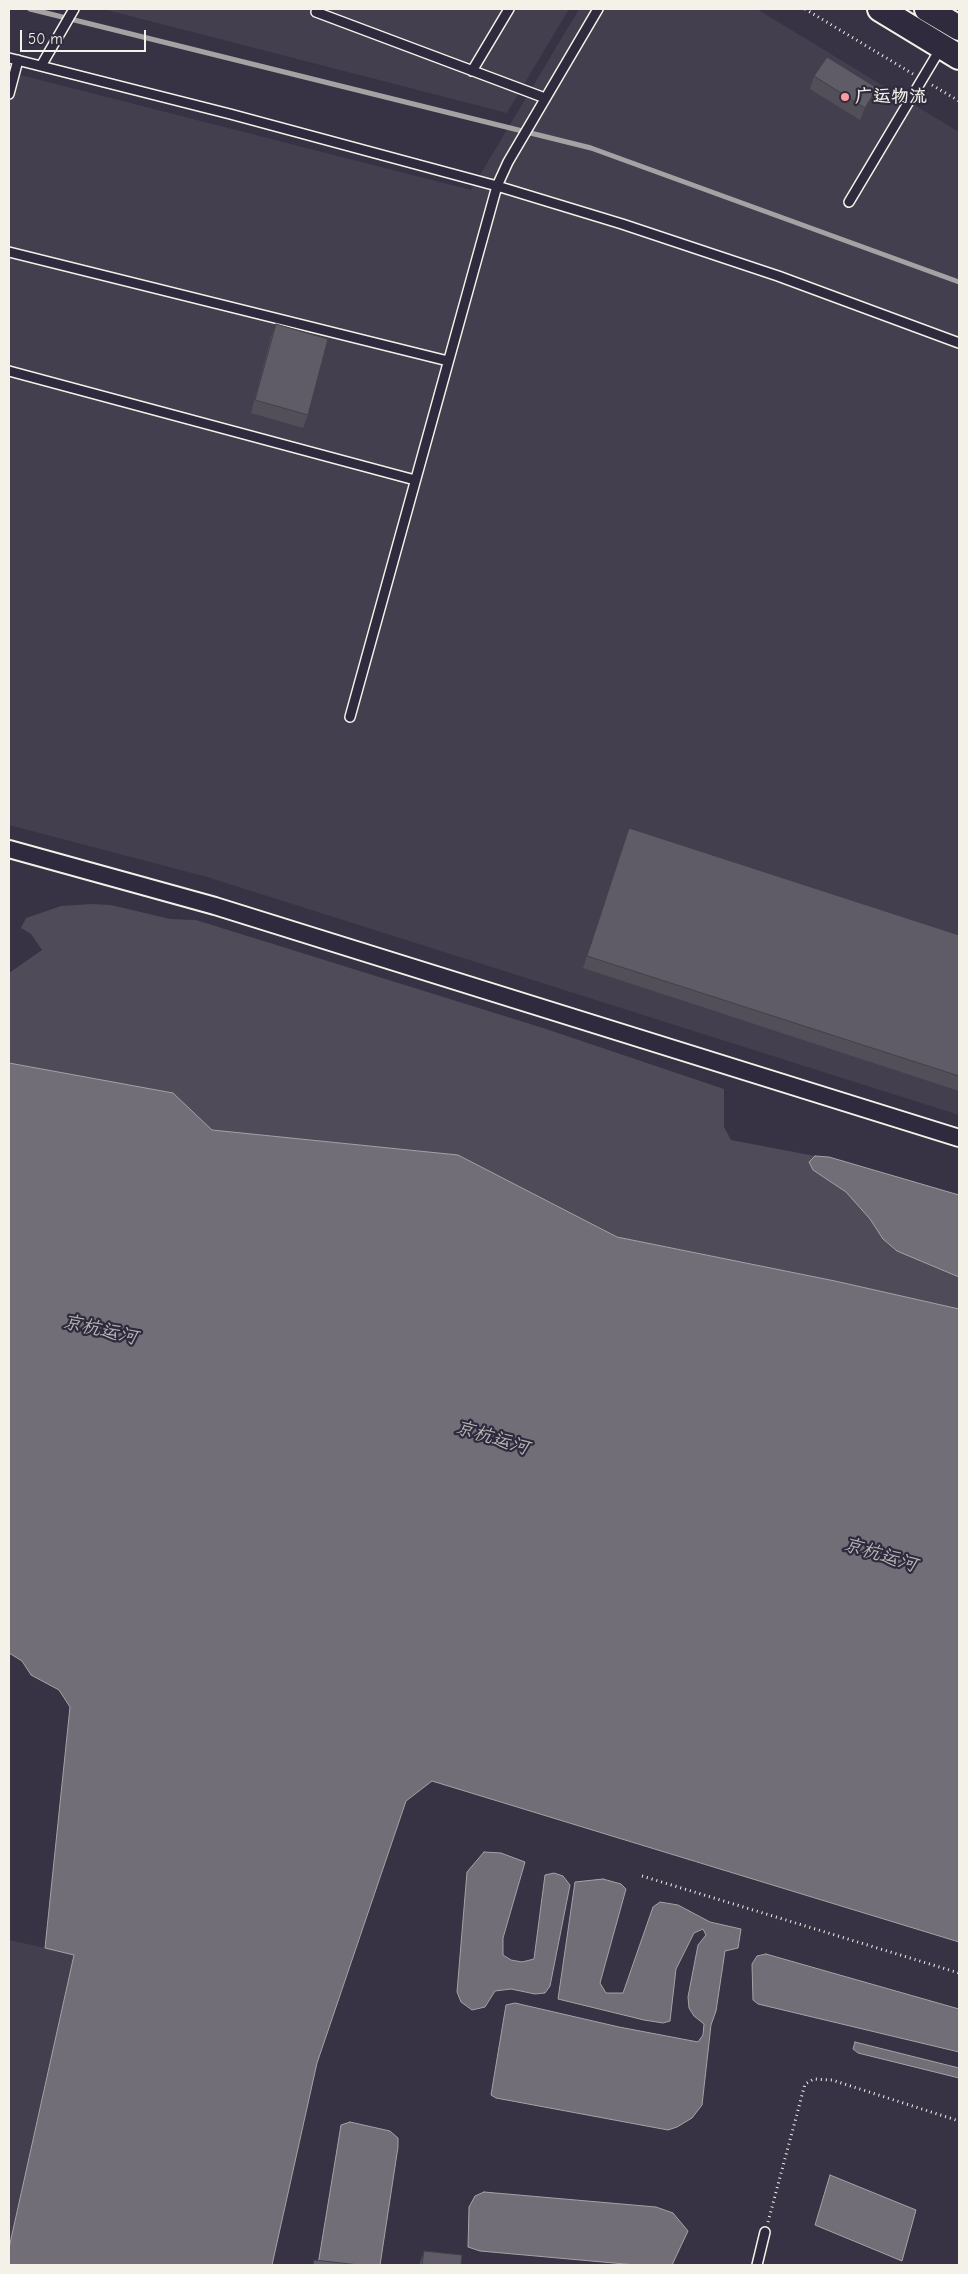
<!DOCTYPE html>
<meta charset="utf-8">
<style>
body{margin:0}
#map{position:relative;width:968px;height:2274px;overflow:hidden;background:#373244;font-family:"Comic Neue",sans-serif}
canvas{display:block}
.frame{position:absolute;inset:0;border:10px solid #f4f1e8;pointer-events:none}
.scale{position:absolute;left:20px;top:30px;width:126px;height:22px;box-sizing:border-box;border:2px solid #f4f1e8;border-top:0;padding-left:6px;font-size:15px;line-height:18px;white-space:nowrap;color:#f4f1e8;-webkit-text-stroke:4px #2f2a3d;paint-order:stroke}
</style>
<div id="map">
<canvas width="968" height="2274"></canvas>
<div class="frame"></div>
<div class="scale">50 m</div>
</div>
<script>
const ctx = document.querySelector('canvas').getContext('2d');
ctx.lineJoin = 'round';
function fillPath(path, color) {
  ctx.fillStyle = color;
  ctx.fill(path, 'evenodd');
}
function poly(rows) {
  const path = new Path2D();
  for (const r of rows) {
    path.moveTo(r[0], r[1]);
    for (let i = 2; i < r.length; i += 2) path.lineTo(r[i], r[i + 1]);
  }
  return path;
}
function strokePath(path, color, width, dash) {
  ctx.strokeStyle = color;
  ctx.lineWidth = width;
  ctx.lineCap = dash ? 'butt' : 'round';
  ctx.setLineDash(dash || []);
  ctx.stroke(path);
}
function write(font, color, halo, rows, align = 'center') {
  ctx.font = font + ' "Comic Neue","LXGW WenKai TC",sans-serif';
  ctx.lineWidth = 4.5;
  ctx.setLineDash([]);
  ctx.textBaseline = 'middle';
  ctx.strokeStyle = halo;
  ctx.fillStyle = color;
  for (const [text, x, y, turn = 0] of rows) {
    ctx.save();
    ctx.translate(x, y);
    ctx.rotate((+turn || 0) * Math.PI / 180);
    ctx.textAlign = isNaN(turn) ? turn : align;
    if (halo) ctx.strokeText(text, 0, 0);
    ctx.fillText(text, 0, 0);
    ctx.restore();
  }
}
fillPath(poly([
 [103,9,569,9,507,113],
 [579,9,757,9,959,132,959,1115,207,877,9,825,9,72,471,190],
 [9,1940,74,1954,9,2248]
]), '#433f4e');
fillPath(poly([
 [91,904,111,905,170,919,196,920,543,1028,724,1089,724,1127,731,1140,815,1156,809,1162,813,1170,846,1192,870,1219,883,1239,897,1251,959,1277,959,1309,835,1281,617,1237,458,1155,212,1130,173,1093,9,1063,9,973,42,950,31,934,21,928,26,918,61,906]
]), '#504b59');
const water = poly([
 [9,1063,173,1093,212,1130,458,1155,617,1237,835,1281,959,1309,959,1942,432,1781,406,1801,317,2063,272,2265,9,2265,9,2248,74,1955,45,1948,70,1707,59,1690,31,1675,22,1661,9,1653,9,1063],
 [815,1156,829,1157,959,1195,959,1277,897,1251,883,1239,870,1219,846,1192,813,1170,809,1162,815,1156],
 [484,1852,501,1853,525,1862,503,1938,503,1955,511,1960,522,1962,534,1959,545,1875,554,1873,563,1876,570,1885,550,1986,545,1993,535,1994,511,1989,495,1991,485,2007,472,2010,461,2002,457,1992,467,1872,484,1852],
 [603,1879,621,1884,626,1889,600,1983,606,1993,623,1993,653,1907,660,1902,678,1905,710,1922,741,1929,738,1948,725,1951,716,2011,711,2025,702,2105,692,2118,677,2127,668,2130,496,2098,491,2095,506,2005,515,2003,619,2027,698,2042,703,2035,704,2024,694,2016,689,2008,688,1997,698,1945,706,1935,703,1929,694,1933,676,1969,670,2021,663,2023,644,2020,558,1999,575,1882,603,1879],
 [766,1954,959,2009,959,2052,758,2004,753,2000,752,1964,757,1956,766,1954],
 [855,2042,959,2068,959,2078,858,2053,853,2049,855,2042],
 [350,2122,390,2131,398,2138,398,2147,380,2265,318,2265,341,2125,350,2122],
 [830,2175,916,2210,902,2261,815,2225,830,2175],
 [484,2192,656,2207,673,2213,688,2231,672,2265,636,2265,480,2251,468,2247,469,2207,475,2196,484,2192]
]);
fillPath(water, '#726e77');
strokePath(water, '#a6a2a4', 1);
strokePath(poly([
 [30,9,591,148,959,282]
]), '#a6a2a4', 5);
const lane = poly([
 [318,9,316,12,545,98],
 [9,58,230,114,497,186,622,224,778,276,959,343],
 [41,66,74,9],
 [472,71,509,9],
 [9,94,18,60],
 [849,202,942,46],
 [9,252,448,361],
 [9,371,415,480],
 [350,717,497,186,508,162,598,9],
 [757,2265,765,2232]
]);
const street = poly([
 [9,849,215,906,959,1138]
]);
const secondary = poly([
 [880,9,959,57],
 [927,9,959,28]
]);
strokePath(lane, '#f4f1e8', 12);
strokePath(street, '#f4f1e8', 20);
strokePath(secondary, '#f4f1e8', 28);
strokePath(poly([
 [805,9,913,74],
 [932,85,959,101],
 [642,1876,959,1973],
 [768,2222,805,2084,814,2079,832,2080,959,2121]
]), '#f4f1e8', 3, [1, 4]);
strokePath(lane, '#2f2a3d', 9);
strokePath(street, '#2f2a3d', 16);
strokePath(secondary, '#2f2a3d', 24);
fillPath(poly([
 [814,76,873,101,860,120,810,89],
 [276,324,308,415,303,428,251,413,271,337],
 [629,828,959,935,959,1091,583,968],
 [424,2251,461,2265,419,2265]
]), '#524f59');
fillPath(poly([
 [877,88,873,101,860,120,865,108]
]), '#424048');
const building = poly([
 [827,57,877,88,865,108,814,76,827,57],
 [276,324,328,339,308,415,255,400,276,324],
 [629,828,959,935,959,1076,587,956,629,828],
 [424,2251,462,2255,461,2265,422,2265,424,2251],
 [314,2260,359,2265,313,2265,314,2260]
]);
fillPath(building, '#5f5c67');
strokePath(building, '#424048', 1);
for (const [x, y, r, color] of [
 [845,97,5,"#ff9aa2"]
]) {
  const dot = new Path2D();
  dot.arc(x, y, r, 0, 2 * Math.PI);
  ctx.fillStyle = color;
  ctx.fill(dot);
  strokePath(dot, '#2f2a3d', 2);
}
write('bold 18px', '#f4f1e8', '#2f2a3d', [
 ["广运物流",855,97]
], 'left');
write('italic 19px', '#bab6b5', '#2f2a3d', [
 ["京杭运河",100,1330,13],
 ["京杭运河",492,1438,17],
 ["京杭运河",880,1555,17]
]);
</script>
